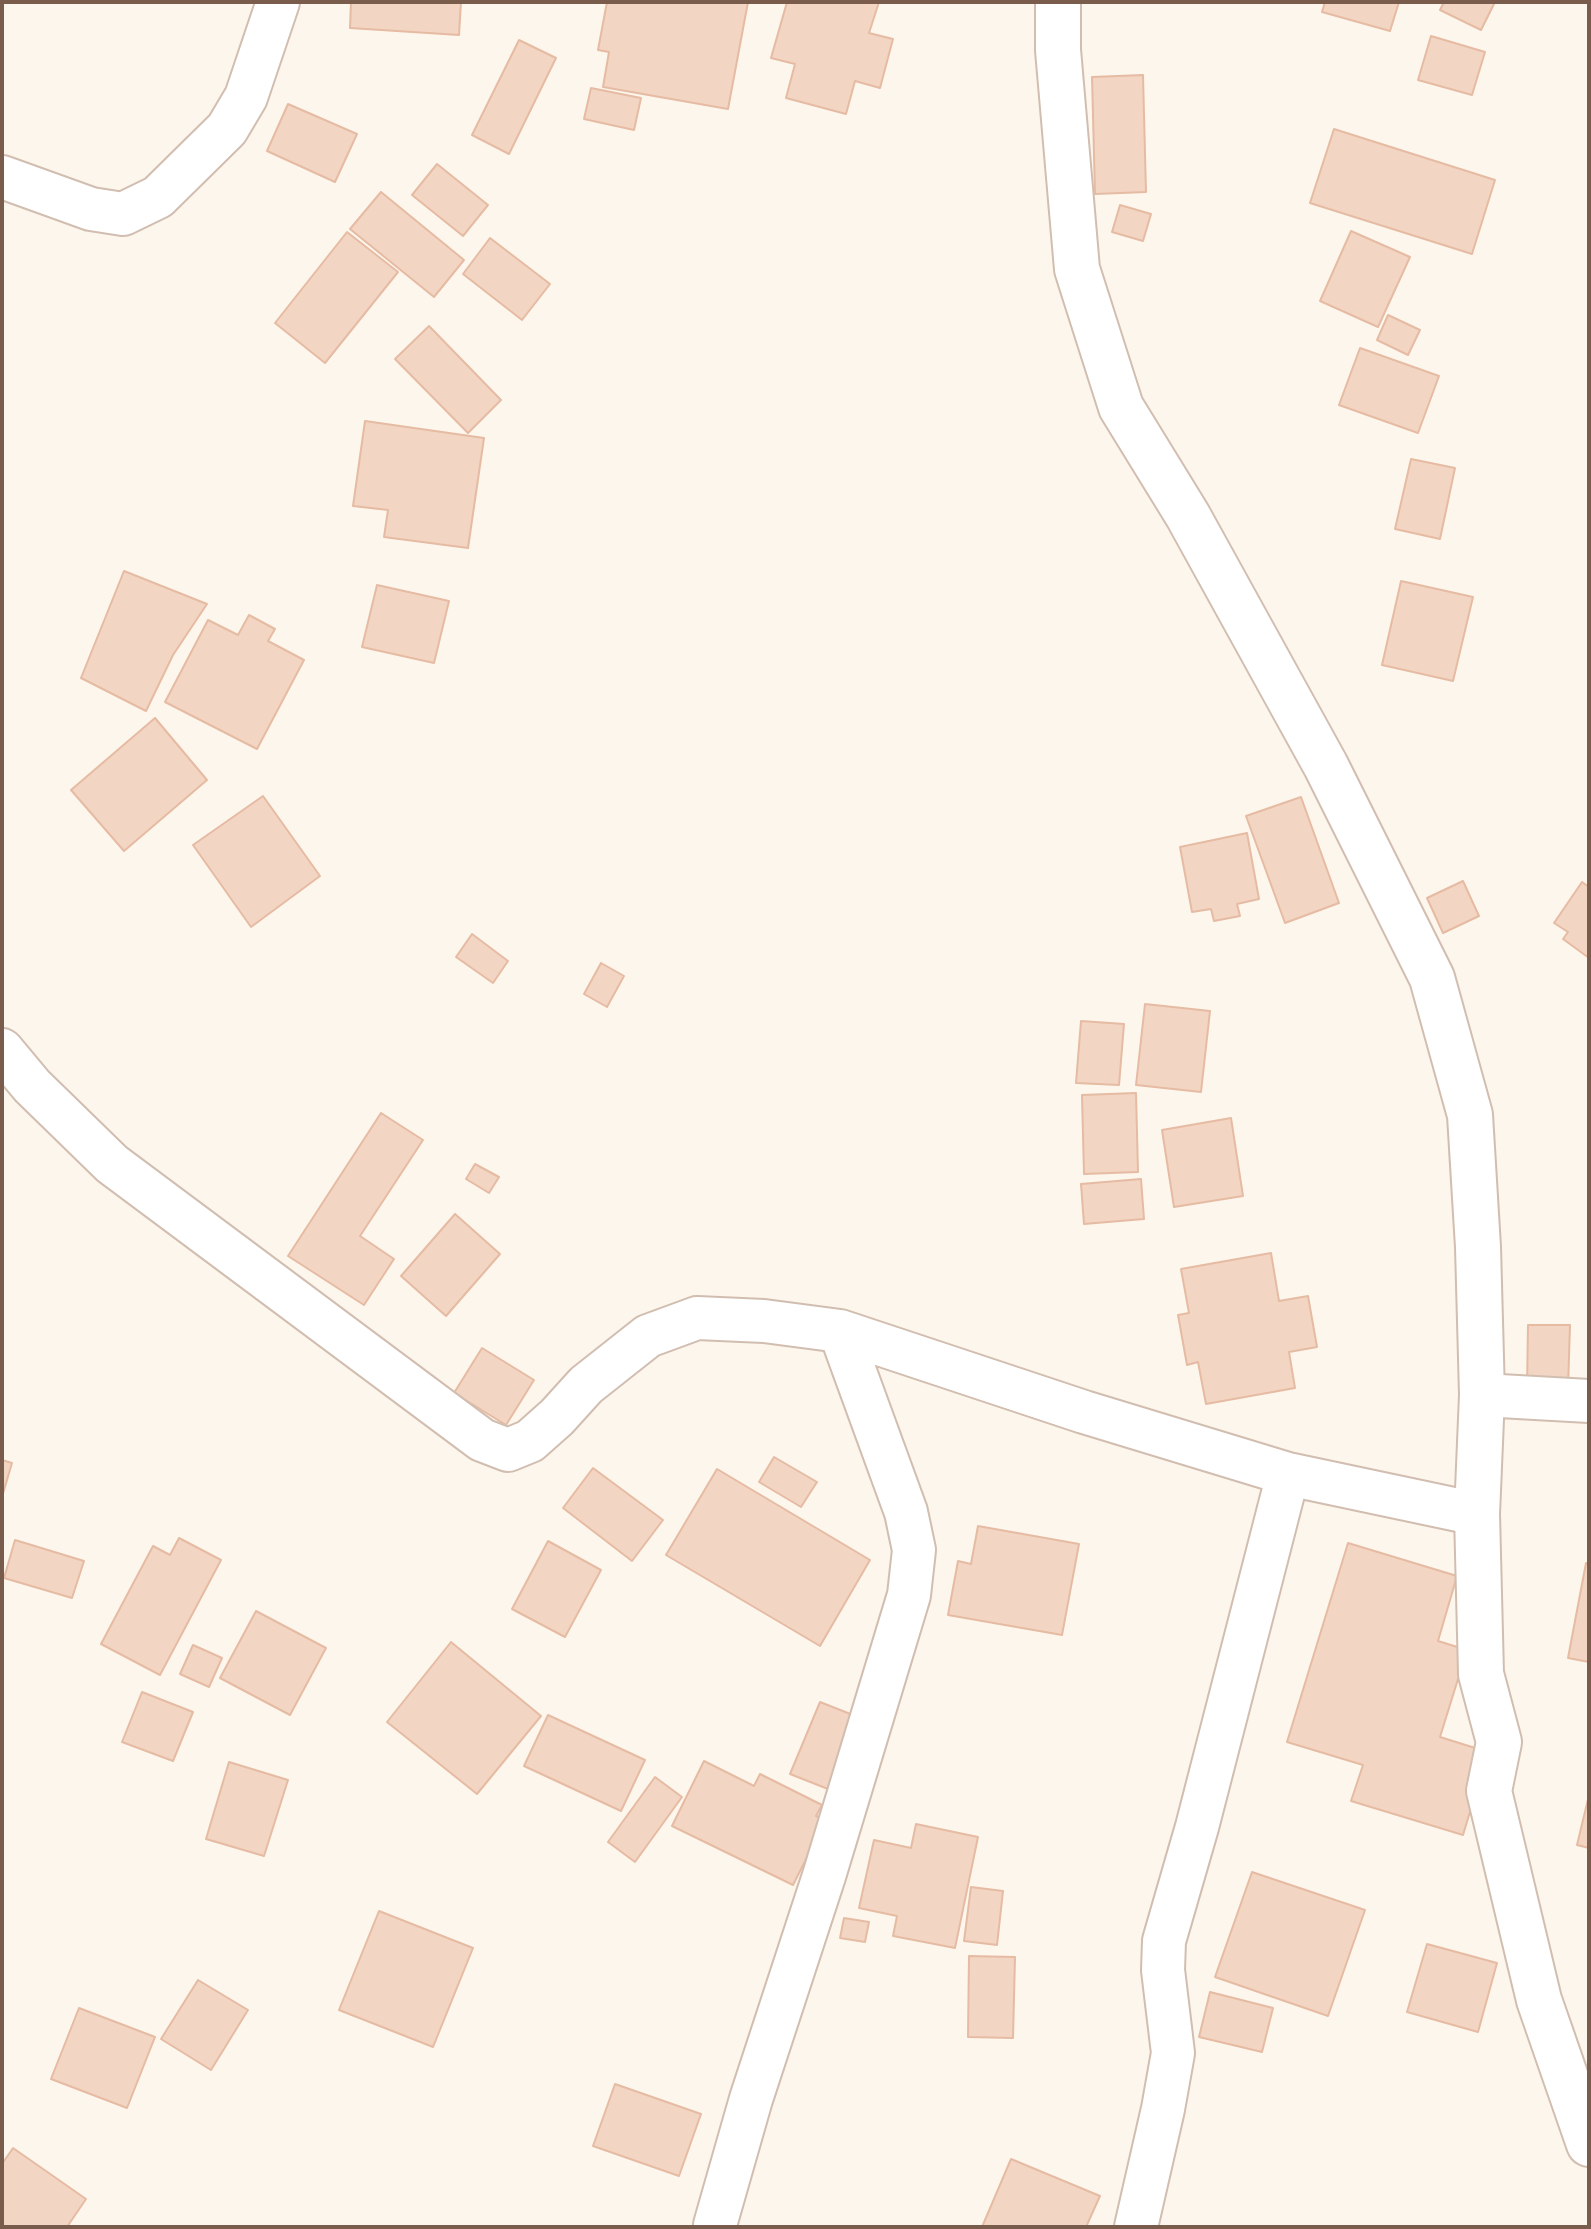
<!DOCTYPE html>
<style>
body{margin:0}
#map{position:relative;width:1591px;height:2229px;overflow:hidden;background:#fdf6ec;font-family:"Nunito Sans",sans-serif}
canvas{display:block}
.frame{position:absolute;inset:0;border:4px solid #7a5c4d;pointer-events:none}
</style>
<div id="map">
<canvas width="1591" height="2229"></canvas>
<div class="frame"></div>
</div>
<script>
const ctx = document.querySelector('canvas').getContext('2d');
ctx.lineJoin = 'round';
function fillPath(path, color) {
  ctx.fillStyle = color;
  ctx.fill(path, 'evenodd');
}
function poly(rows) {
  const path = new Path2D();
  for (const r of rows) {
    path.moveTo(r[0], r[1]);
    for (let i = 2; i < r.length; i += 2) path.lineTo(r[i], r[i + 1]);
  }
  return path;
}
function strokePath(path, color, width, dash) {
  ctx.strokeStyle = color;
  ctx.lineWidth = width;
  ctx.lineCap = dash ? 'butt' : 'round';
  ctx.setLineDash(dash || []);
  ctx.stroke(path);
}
const building = poly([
 [351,2,461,2,459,35,350,28,351,2],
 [607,2,748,2,728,109,603,87,609,52,598,50,607,2],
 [787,2,879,2,869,33,893,39,880,88,855,81,846,114,786,98,795,64,771,58,787,2],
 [1325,2,1399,2,1390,31,1322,12,1325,2],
 [1444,2,1495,2,1481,30,1440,10,1444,2],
 [1431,36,1485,52,1472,95,1418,80,1431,36],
 [519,40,556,58,509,154,472,135,519,40],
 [1143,75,1146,192,1095,194,1092,77,1143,75],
 [591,88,641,98,634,130,584,119,591,88],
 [288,104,357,134,335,182,267,151,288,104],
 [1334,129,1495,180,1472,254,1310,203,1334,129],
 [437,164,488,205,463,236,412,195,437,164],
 [381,192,464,260,434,297,350,229,381,192],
 [1120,205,1151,214,1143,241,1112,232,1120,205],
 [1351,231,1410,257,1378,327,1320,301,1351,231],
 [347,232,398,272,325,363,275,323,347,232],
 [490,238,550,284,522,320,463,274,490,238],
 [1388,315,1420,330,1408,355,1377,340,1388,315],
 [429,326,501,400,468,433,395,359,429,326],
 [1360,348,1439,376,1418,433,1339,405,1360,348],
 [365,421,484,438,468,548,384,537,388,510,353,506,365,421],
 [1411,459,1455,468,1440,539,1395,529,1411,459],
 [124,571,207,604,173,655,146,711,81,678,124,571],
 [1401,581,1473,597,1453,681,1382,665,1401,581],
 [377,585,449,601,434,663,362,647,377,585],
 [249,615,275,629,268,641,304,660,257,749,165,702,208,620,238,635,249,615],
 [155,718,207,780,124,851,71,790,155,718],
 [263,796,320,876,251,927,193,845,263,796],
 [1301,797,1339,903,1285,923,1246,816,1301,797],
 [1247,833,1259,899,1237,904,1240,916,1214,921,1211,909,1192,912,1180,847,1247,833],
 [1463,881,1479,916,1443,933,1427,898,1463,881],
 [1582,882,1589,887,1589,958,1563,939,1568,932,1554,923,1582,882],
 [472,934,508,961,493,983,456,957,472,934],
 [601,963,624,976,607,1007,584,994,601,963],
 [1145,1004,1210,1011,1201,1092,1136,1085,1145,1004],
 [1081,1021,1124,1024,1119,1085,1076,1083,1081,1021],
 [1136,1093,1138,1172,1084,1174,1082,1095,1136,1093],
 [381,1113,423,1140,360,1236,394,1259,364,1305,288,1256,381,1113],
 [1231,1118,1243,1196,1174,1207,1162,1130,1231,1118],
 [475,1164,499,1177,489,1193,466,1179,475,1164],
 [1141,1179,1144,1219,1084,1224,1081,1184,1141,1179],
 [455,1214,500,1254,446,1316,401,1276,455,1214],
 [1271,1253,1279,1301,1308,1296,1317,1347,1289,1352,1295,1388,1206,1404,1198,1362,1187,1365,1178,1315,1189,1313,1181,1269,1271,1253],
 [1528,1325,1570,1325,1568,1389,1527,1389,1528,1325],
 [482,1348,534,1380,506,1425,454,1393,482,1348],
 [774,1457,817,1482,801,1507,759,1482,774,1457],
 [2,1460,12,1463,2,1497,2,1460],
 [593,1468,663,1520,632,1561,563,1508,593,1468],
 [717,1469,870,1560,820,1646,666,1555,717,1469],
 [978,1526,1079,1544,1062,1635,948,1615,958,1561,971,1564,978,1526],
 [179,1538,221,1560,160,1675,101,1644,153,1546,170,1555,179,1538],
 [15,1540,84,1561,72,1598,4,1578,15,1540],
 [548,1541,601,1570,565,1637,512,1609,548,1541],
 [1348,1543,1457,1576,1438,1641,1467,1650,1440,1737,1488,1752,1463,1835,1351,1801,1363,1765,1287,1742,1348,1543],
 [1586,1563,1589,1564,1589,1662,1568,1658,1586,1563],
 [256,1611,326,1648,290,1715,220,1678,256,1611],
 [451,1642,541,1716,477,1794,387,1722,451,1642],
 [193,1645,222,1658,209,1687,180,1674,193,1645],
 [142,1692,193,1712,173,1761,122,1742,142,1692],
 [820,1702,858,1717,828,1789,790,1774,820,1702],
 [548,1715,645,1760,621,1811,524,1766,548,1715],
 [704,1761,754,1786,760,1774,822,1805,816,1816,826,1820,793,1885,672,1826,704,1761],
 [229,1762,288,1780,264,1856,206,1839,229,1762],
 [655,1777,682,1797,635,1862,608,1842,655,1777],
 [1589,1795,1589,1848,1577,1845,1589,1795],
 [916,1824,978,1837,955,1948,893,1936,897,1916,859,1908,874,1840,911,1848,916,1824],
 [1252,1872,1365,1910,1328,2016,1215,1977,1252,1872],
 [971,1887,1003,1891,997,1945,964,1941,971,1887],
 [379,1911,473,1948,433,2047,339,2010,379,1911],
 [844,1918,869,1922,865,1942,840,1938,844,1918],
 [1427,1944,1497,1963,1478,2032,1407,2012,1427,1944],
 [969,1956,1015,1957,1013,2038,968,2037,969,1956],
 [198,1980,248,2010,211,2070,161,2039,198,1980],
 [1210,1992,1273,2008,1262,2052,1199,2037,1210,1992],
 [79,2008,155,2037,127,2108,51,2079,79,2008],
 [615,2084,701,2114,679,2176,593,2146,615,2084],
 [13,2148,86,2199,67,2227,2,2227,2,2164,13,2148],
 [1011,2159,1100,2196,1086,2227,982,2227,1011,2159]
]);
fillPath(building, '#f3d5c3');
strokePath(building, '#e6bba3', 2);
const minor = poly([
 [2,177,91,209,123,214,158,197,227,129,246,97,278,2],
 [2,1050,32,1086,112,1164,482,1440,508,1450,530,1441,557,1417,586,1385,648,1336,697,1318,764,1321,840,1331,1084,1412,1288,1474,1477,1514],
 [1482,1395,1589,1401],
 [715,2225,751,2099,824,1876,909,1595,914,1550,906,1512,840,1331],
 [1136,2227,1163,2109,1173,2053,1163,1970,1164,1941,1197,1827,1288,1474]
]);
const tertiary = poly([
 [1058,2,1058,50,1077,269,1121,407,1188,516,1326,766,1432,978,1470,1115,1478,1247,1482,1395,1477,1514,1481,1674,1499,1742,1489,1791,1539,2000,1589,2144]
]);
strokePath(minor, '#d1beb0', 46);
strokePath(tertiary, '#d1beb0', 48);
strokePath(minor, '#fff', 42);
strokePath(tertiary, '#fff', 44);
</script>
